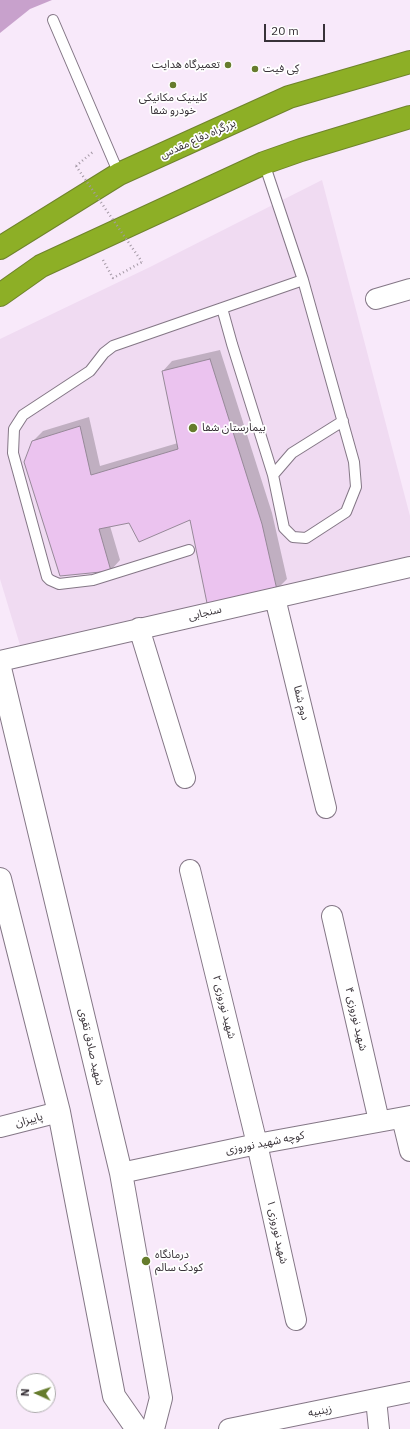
<!DOCTYPE html>
<meta charset="utf-8">
<style>
body{margin:0}
#map{position:relative;width:410px;height:1429px;overflow:hidden;background:#f8e9fa;font-family:"IBM Plex Sans",sans-serif}
canvas{display:block}
.north{position:absolute;left:16px;top:1373px;width:40px;height:40px;box-sizing:border-box;background:#fff;border:1px solid #afadaf;border-radius:50%;rotate:273deg;font-size:11px;font-weight:700;line-height:16px;text-align:center;color:#383238}
.north::after{content:'';display:block;margin:auto;width:14px;height:18px;background:#667c2d;clip-path:polygon(50% 0,100% 100%,50% 72%,0 100%)}
.scale{position:absolute;left:264px;top:24px;width:61px;height:18px;box-sizing:border-box;border:2px solid #383238;border-top:0;padding-left:5px;font-size:12px;line-height:14px;white-space:nowrap;color:#383238;-webkit-text-stroke:3px #fff;paint-order:stroke}
</style>
<div id="map">
<canvas width="410" height="1429"></canvas>
<div class="north">N</div>
<div class="scale">20 m</div>
</div>
<script>
const ctx = document.querySelector('canvas').getContext('2d');
ctx.lineJoin = 'round';
function fillPath(path, color) {
  ctx.fillStyle = color;
  ctx.fill(path, 'evenodd');
}
function poly(rows) {
  const path = new Path2D();
  for (const r of rows) {
    path.moveTo(r[0], r[1]);
    for (let i = 2; i < r.length; i += 2) path.lineTo(r[i], r[i + 1]);
  }
  return path;
}
function strokePath(path, color, width, dash) {
  ctx.strokeStyle = color;
  ctx.lineWidth = width;
  ctx.lineCap = dash ? 'butt' : 'round';
  ctx.setLineDash(dash || []);
  ctx.stroke(path);
}
function write(font, color, halo, rows, align = 'center') {
  ctx.font = font + ' "IBM Plex Sans","Noto Sans Arabic",sans-serif';
  ctx.lineWidth = 3.5;
  ctx.setLineDash([]);
  ctx.textBaseline = 'middle';
  ctx.strokeStyle = halo;
  ctx.fillStyle = color;
  for (const [text, x, y, turn = 0] of rows) {
    ctx.save();
    ctx.translate(x, y);
    ctx.rotate((+turn || 0) * Math.PI / 180);
    ctx.textAlign = isNaN(turn) ? turn : align;
    if (halo) ctx.strokeText(text, 0, 0);
    ctx.fillText(text, 0, 0);
    ctx.restore();
  }
}
fillPath(poly([
 [322,180,410,516,410,557,23,655,0,579,0,339,150,267]
]), '#f0dbf2');
fillPath(poly([
 [0,0,52,0,30,9,0,33]
]), '#c8a1cc');
fillPath(poly([
 [220,350,272,513,287,579,277,589,191,519,130,521,110,526,120,560,111,570,33,441,43,431,89,417,100,466,178,443,163,371,172,361]
]), '#0003');
const building = poly([
 [210,359,262,524,277,590,208,608,190,520,139,542,129,523,99,529,111,571,60,576,24,462,32,441,80,426,91,475,178,449,162,371,210,359]
]);
fillPath(building, '#ebc3ef');
strokePath(building, '#978999', 1);
const lane = poly([
 [53,20,119,174],
 [222,308,232,344,273,475,284,528,293,537,306,538,346,512,356,487,354,462,303,280,264,163],
 [273,475,292,453,343,421],
 [189,550,93,580,59,584,50,580,47,577,13,453,14,429,23,415,90,371,104,353,113,346,303,280]
]);
const street = poly([
 [376,299,410,289],
 [275,598,326,808],
 [139,628,185,778],
 [0,661,410,567],
 [190,870,257,1144,296,1320],
 [332,916,379,1121],
 [402,1118,410,1151],
 [0,1127,59,1112],
 [121,1173,257,1144,410,1116],
 [376,1399,379,1429],
 [229,1429,410,1392]
]);
const secondary = poly([
 [0,668,121,1173,161,1398,153,1429],
 [0,879,59,1112,114,1396,137,1429]
]);
const highway = poly([
 [0,248,119,174,289,97,410,62],
 [0,295,41,266,264,163,301,150,410,117]
]);
strokePath(lane, '#847786', 12);
strokePath(street, '#847786', 22);
strokePath(secondary, '#847786', 24);
strokePath(highway, '#6f832c', 24);
strokePath(poly([
 [76,166,94,151],
 [103,260,113,278,142,262]
]), '#a499a5', 2.5, [1, 3]);
strokePath(lane, '#fff', 10);
strokePath(street, '#fff', 20);
strokePath(secondary, '#fff', 22);
strokePath(highway, '#8daf26', 22);
strokePath(poly([
 [76,166,142,262]
]), '#a499a5', 2.5, [1, 3]);
for (const [x, y, r, color] of [
 [228,65,4,"#667c2d"],
 [255,69,4,"#667c2d"],
 [173,85,4,"#667c2d"],
 [193,428,5,"#667c2d"],
 [146,1261,5,"#667c2d"]
]) {
  const dot = new Path2D();
  dot.arc(x, y, r, 0, 2 * Math.PI);
  ctx.fillStyle = color;
  ctx.fill(dot);
  strokePath(dot, '#fff', 1.5);
}
write('11px', '#383238', '#fff', [
 ["تعمیرگاه هدایت",220,65,"right"],
 ["کِی فیت",263,69],
 ["کلینیک مکانیکی",173,98,"center"],
 ["خودرو شفا",173,111,"center"],
 ["بیمارستان شفا",202,428],
 ["درمانگاه",155,1255],
 ["کودک سالم",155,1268]
], 'left');
write('11px', '#383238', '#fff', [
 ["بزرگراه دفاع مقدس",198,139,-24],
 ["سنجابی",205,613,-13],
 ["دوم شفا",301,703,76],
 ["شهید نوروزی ۲",224,1007,76],
 ["شهید نوروزی ۴",356,1019,77],
 ["شهید صادق تقوی",91,1047,77],
 ["پاییزان",29,1120,-15],
 ["کوچه شهید نوروزی",265,1143,-11],
 ["شهید نوروزی ۱",277,1232,78],
 ["زینبیه",320,1411,-11]
]);
</script>
